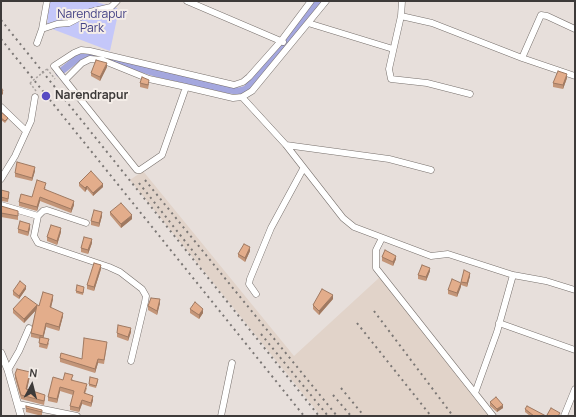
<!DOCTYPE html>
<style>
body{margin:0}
#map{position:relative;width:576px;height:417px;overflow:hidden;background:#e7dfdb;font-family:Manrope,sans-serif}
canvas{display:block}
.frame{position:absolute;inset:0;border:2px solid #3d3a39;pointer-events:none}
.north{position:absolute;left:12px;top:365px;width:40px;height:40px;-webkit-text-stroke:3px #f4ede8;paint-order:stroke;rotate:7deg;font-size:11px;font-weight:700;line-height:16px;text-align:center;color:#3d3a39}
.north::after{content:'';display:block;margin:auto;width:14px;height:18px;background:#3d3a39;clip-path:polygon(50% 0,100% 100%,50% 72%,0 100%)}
</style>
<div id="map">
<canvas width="576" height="417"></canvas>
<div class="frame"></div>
<div class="north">N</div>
</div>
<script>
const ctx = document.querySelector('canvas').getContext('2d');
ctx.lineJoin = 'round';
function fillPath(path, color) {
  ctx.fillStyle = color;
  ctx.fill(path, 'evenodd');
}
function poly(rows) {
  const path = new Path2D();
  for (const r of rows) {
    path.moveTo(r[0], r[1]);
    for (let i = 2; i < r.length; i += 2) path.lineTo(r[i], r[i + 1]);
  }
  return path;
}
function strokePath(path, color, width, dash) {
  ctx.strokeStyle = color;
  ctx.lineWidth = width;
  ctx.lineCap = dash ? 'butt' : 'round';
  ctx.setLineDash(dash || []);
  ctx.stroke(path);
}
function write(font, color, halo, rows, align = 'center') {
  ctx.font = font + ' Manrope,sans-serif';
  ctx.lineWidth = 4;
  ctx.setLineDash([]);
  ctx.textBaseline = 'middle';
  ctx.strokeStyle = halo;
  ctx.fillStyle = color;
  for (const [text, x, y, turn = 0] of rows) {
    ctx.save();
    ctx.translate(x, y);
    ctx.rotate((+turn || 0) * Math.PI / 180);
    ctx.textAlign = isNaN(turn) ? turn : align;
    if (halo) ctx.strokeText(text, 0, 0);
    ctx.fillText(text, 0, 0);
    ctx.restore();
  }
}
fillPath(poly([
 [143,171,294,356,380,277,490,416,321,416,130,180]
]), '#e1d3c9');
fillPath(poly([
 [49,1,93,1,117,8,118,14,110,51,47,27]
]), '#c4c7f9');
strokePath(poly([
 [59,73,78,58,94,55,155,73,229,90,239,91,246,89,286,44,319,1]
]), '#a4a7de', 7);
const minor = poly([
 [187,1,283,42],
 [402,1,401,16,389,69,391,79,427,83,470,94],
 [401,16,432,23,522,58,575,76],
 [308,23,393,49],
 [42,29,57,24,69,23,90,12,111,7,117,1],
 [37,43,42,29,47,1],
 [522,58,541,15,547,16,575,29],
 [65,80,54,66,74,53,81,50,90,51,234,85,243,82,249,77,281,41,311,1],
 [186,87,162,155,140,170,137,170,65,80,82,63,90,59,102,60,149,79,186,87,233,98,242,97,252,91,326,1],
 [242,97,286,145,343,218,354,227,431,256,448,254,513,275,546,281,575,290],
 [1,107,26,131],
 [286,145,389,159,431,170],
 [1,179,15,156,31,121,35,97],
 [1,205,38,216,34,236,38,243,109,267,120,272,142,289,146,296,145,302,131,361],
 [38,216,43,211,47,210,86,223],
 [382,238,376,250,376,268,493,416],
 [256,294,249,284,250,279,271,228,303,169],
 [499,323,575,350],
 [8,370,19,351,29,328],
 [475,393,497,332,513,275],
 [18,404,77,416],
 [221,416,232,363],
 [564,416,575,389]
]);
const tertiary = poly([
 [1,353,8,370,21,416]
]);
strokePath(minor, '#77706c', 7);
strokePath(tertiary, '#77706c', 8);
strokePath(poly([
 [47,69,55,79],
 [30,83,36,91]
]), '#a8a29f', 1.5, [2, 2]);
strokePath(minor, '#fff', 6);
strokePath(tertiary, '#fff', 7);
strokePath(poly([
 [1,20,319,416],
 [1,39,304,416],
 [145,180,337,416],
 [139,183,200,260],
 [374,311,453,416],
 [357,323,431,416],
 [261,334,328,416],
 [341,388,364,416],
 [333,395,351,416]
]), '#7b7775', 2, [2, 4]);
strokePath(poly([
 [30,83,47,69]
]), '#a8a29f', 1.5, [2, 2]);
fillPath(poly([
 [107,67,100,81,91,76,91,73],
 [567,78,563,89,553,87,553,83],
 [140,83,149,84,148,89,140,87],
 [1,112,8,119,5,123,1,120],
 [35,171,32,181,15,177,15,173],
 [79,183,103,187,93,196,87,189,85,192,79,186],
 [46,187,45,189,74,205,71,213,40,201,37,211,19,206,19,202,32,197],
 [1,190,9,195,8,202,1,201],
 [1,206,18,215,18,220,1,217],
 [110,212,132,219,121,228,110,215],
 [102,216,99,227,91,225,91,221],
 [30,228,28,236,18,233,18,229],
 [61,232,57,245,47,241,47,237],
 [92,243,88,254,81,252,81,248],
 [250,251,245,262,238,257,238,254],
 [382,257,396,259,393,266,382,261],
 [101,269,94,291,87,289,87,285],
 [430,271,426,281,418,279,418,275],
 [470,276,467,287,461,285,457,297,448,294,448,290,461,283,461,282],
 [26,289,19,299,13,295,13,291],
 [84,289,83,295,76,293,76,291],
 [53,299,51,308,63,316,59,331,46,327,43,338,49,343,47,349,39,347,40,339,31,337,31,333,36,310,24,323,13,313,13,309,39,306],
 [333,299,319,315,313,309,313,305],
 [160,303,157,315,148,310,148,306],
 [190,309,203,313,199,319,190,313],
 [131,332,128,341,117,337,117,333],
 [107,345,104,364,98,363,95,373,60,362,60,358,82,359],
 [15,374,30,376,27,390,45,399,44,405,21,399,15,378],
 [73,379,72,380,87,388,85,394,93,400,91,407,82,404,79,412,70,410,70,406,73,395,60,391,57,403,48,401,48,397,63,380],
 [98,381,96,388,89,386,89,384],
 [490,402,503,408,497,412,490,406],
 [26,408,42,410,42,416,26,412],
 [525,409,546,416,530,416,525,412]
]), '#c39578');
fillPath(poly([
 [107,63,107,67,100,81,100,77],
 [567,74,567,78,563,89,563,85],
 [3,91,3,94,1,96,1,92],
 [35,167,35,171,32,181,32,178],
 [103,184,103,187,93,196,93,193],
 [87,186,87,189,85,192,85,188],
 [40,197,40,201,37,211,37,207],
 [74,201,74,205,71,213,71,209],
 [102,212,102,216,99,227,99,223],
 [132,215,132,219,121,228,121,224],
 [30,224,30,228,28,236,28,232],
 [61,228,61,232,57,245,57,241],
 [92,239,92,243,88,254,88,250],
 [250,247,250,251,245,262,245,258],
 [396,256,396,259,393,266,393,262],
 [101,265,101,269,94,291,94,287],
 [430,268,430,271,426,281,426,277],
 [470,273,470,276,467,287,467,283],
 [461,283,461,287,457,297,457,293],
 [26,286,26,289,19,299,19,296],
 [53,295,53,299,50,311,50,307],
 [333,295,333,299,319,315,319,311],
 [160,299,160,303,157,315,157,311],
 [37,305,37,309,24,323,24,319],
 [203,309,203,313,199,319,199,315],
 [63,313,63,316,59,331,59,327],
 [46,323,46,327,43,340,43,336],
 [131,328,131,332,128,341,128,337],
 [98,359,98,363,95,373,95,369],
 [30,372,30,376,26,393,26,389],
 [60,387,60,391,57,403,57,399],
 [93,396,93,400,91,407,91,403],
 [82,400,82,404,79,412,79,408],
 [503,405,503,408,497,412,497,409]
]), '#9f7961');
const building = poly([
 [96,60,107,63,100,77,91,73,96,60],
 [558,71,567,74,563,85,553,83,558,71],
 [142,77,149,80,148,85,140,83,142,77],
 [1,87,3,91,1,92,1,87],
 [1,112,8,118,5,121,1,118,1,112],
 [17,162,35,167,32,178,15,173,17,162],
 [91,171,103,184,93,193,87,186,85,188,79,183,91,171],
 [37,180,46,183,44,189,74,201,71,209,40,197,37,207,19,202,21,194,32,197,37,180],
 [1,190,9,192,8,199,1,197,1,190],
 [121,203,132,215,121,224,110,212,121,203],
 [1,206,18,211,18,216,1,213,1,206],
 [94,210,102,212,99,223,91,221,94,210],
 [20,221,30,224,28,232,18,229,20,221],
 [51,225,61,228,57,241,47,237,51,225],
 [84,237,92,239,88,250,81,248,84,237],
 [244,244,250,247,245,258,238,254,244,244],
 [385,250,396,256,393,262,382,257,385,250],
 [94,263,101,265,94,287,87,285,94,263],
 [422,265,430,268,426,277,418,275,422,265],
 [464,270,470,273,467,283,461,282,464,270],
 [452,279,461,283,457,293,448,290,452,279],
 [20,281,26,286,19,296,13,291,20,281],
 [77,285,84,287,83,293,76,291,77,285],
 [322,289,333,295,319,311,313,305,322,289],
 [43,292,53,295,50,307,63,313,59,327,46,323,43,336,31,333,37,305,24,319,13,309,25,296,39,306,43,292],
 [151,298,160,299,157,311,148,306,151,298],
 [195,302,203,309,199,315,190,309,195,302],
 [118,325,131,328,128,337,117,333,118,325],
 [40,337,49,339,47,345,39,343,40,337],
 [84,338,107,342,104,360,98,359,95,369,60,358,61,353,82,359,84,338],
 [17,369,30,372,26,389,45,395,44,401,21,395,15,374,17,369],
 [65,373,73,375,71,380,87,384,84,393,93,396,91,403,82,400,79,408,70,406,74,391,60,387,57,399,48,397,53,377,63,380,65,373],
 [90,377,98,379,96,386,89,384,90,377],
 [496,397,503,405,497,409,490,402,496,397],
 [26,406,42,410,42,412,26,408,26,406],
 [527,406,546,416,534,416,525,409,527,406],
 [551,408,560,413,558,416,550,416,547,415,551,408]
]);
fillPath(building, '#e3ad8b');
strokePath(building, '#9f7961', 1);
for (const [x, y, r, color] of [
 [46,96,5,"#574bc3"]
]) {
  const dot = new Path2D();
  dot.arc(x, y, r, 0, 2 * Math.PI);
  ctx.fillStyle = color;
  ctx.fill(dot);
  strokePath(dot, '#f4ede8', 1.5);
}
write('12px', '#444285', '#f4ede8', [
 ["Narendrapur",92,15],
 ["Park",92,29]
]);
write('bold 12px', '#3d3a39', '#f4ede8', [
 ["Narendrapur",55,96]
], 'left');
</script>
